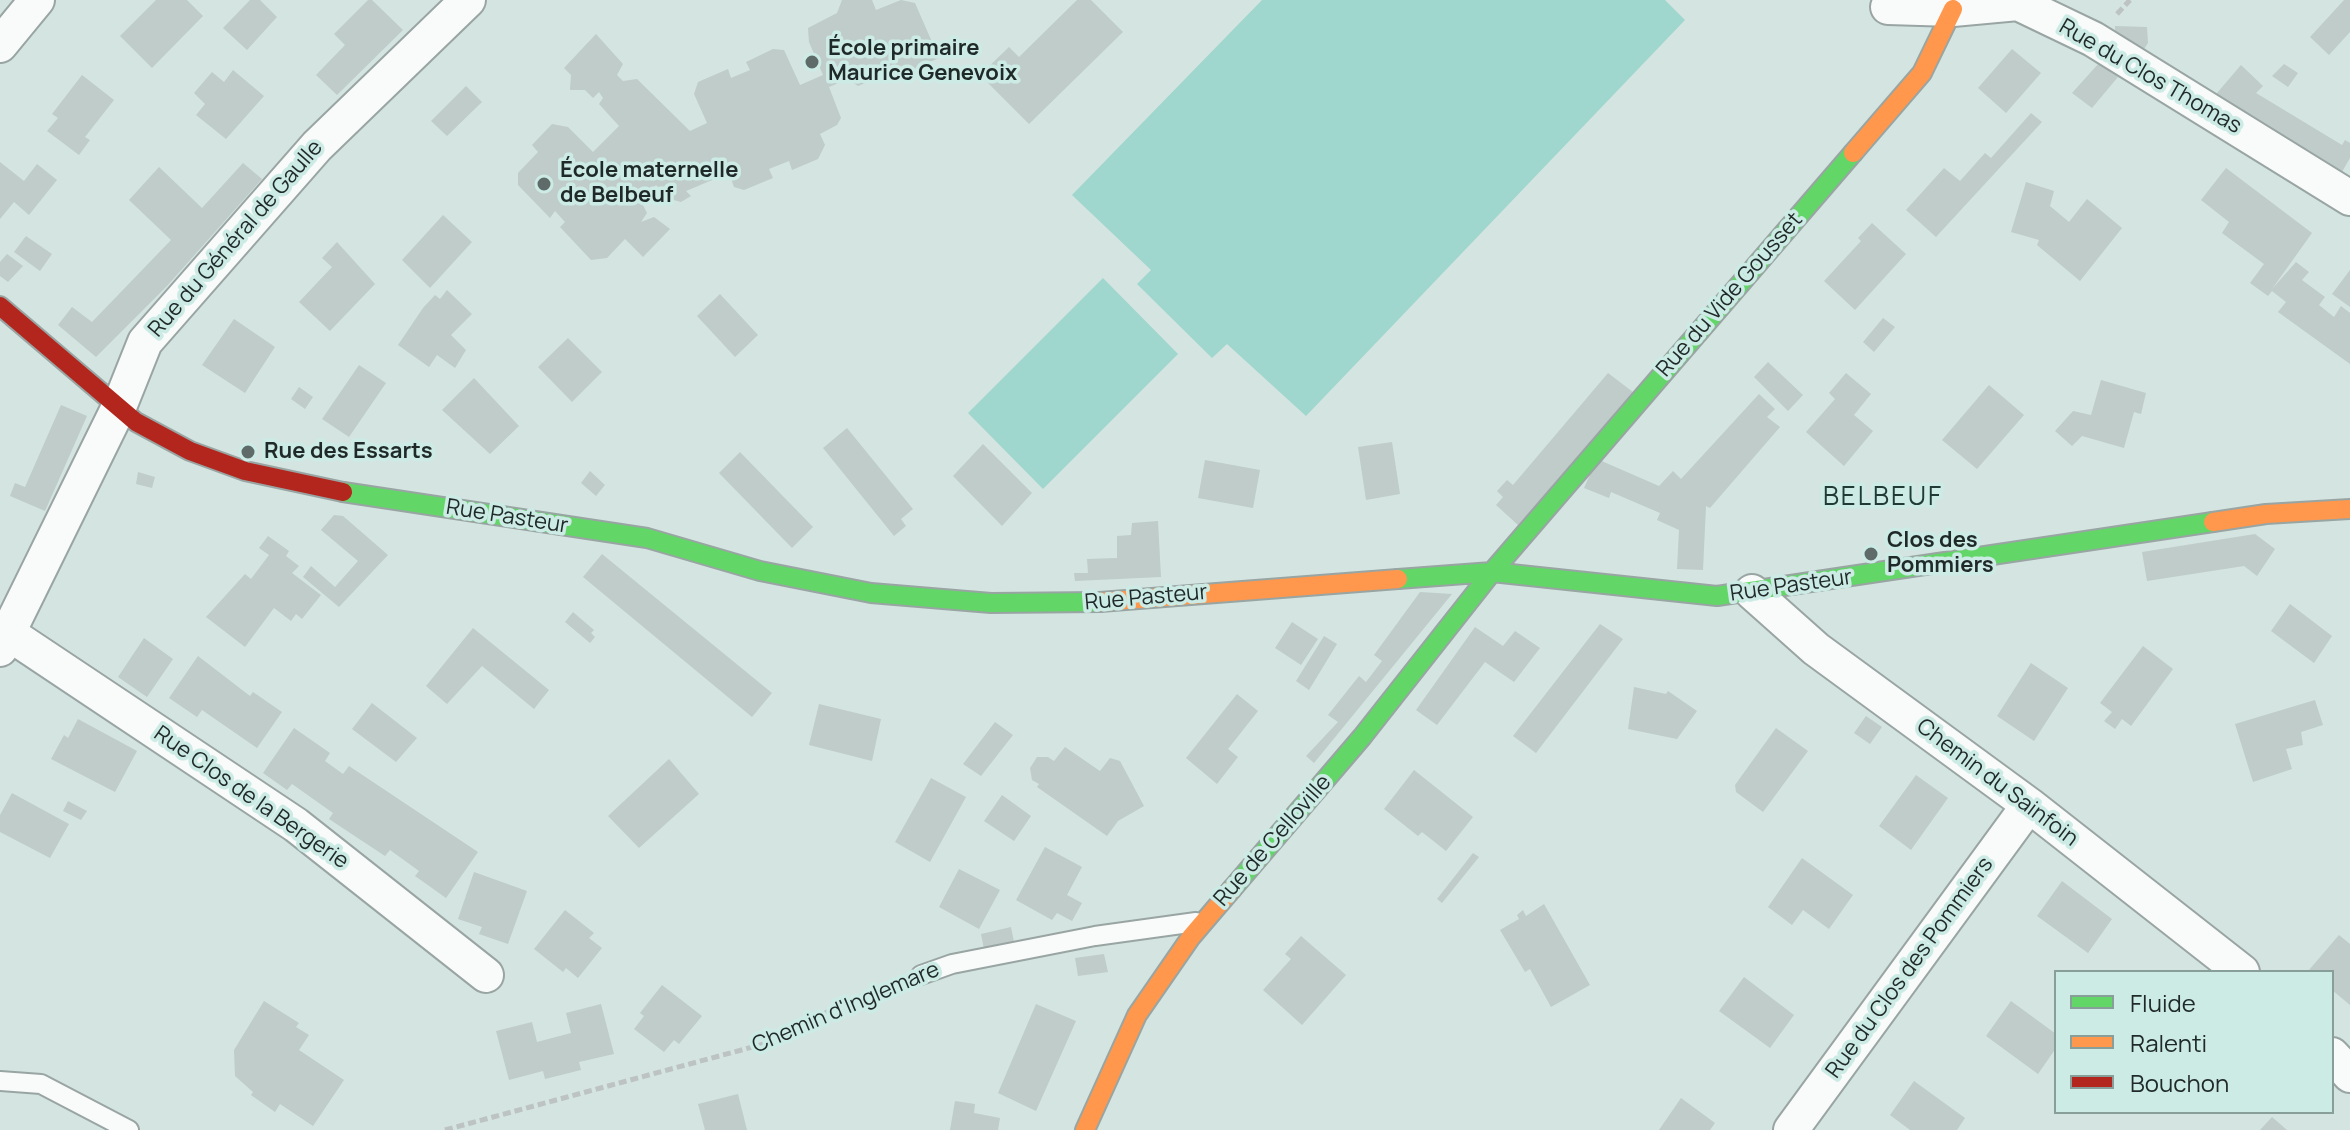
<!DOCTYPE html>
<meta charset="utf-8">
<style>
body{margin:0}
#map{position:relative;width:2350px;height:1130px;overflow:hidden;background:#d4e4e1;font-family:Manrope,sans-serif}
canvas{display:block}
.legend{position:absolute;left:2054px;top:970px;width:280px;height:144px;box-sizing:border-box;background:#cdebe5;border:2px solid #879e99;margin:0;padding:10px 14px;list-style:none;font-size:24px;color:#1f2a28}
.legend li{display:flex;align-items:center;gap:16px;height:40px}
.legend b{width:40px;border:2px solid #879e99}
</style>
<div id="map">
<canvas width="2350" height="1130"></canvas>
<ul class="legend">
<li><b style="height:10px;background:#63d668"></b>Fluide</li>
<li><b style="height:10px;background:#ff974d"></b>Ralenti</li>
<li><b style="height:10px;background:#b3261e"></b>Bouchon</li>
</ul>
</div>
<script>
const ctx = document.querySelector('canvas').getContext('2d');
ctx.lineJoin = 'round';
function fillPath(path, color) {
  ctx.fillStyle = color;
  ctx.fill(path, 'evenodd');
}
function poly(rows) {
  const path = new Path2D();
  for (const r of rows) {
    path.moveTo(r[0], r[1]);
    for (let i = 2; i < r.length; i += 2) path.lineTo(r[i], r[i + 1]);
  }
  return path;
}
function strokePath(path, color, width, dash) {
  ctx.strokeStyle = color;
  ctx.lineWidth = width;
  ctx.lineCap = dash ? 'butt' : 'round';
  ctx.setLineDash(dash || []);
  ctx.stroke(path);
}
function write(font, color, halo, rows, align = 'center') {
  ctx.font = font + ' Manrope,sans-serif';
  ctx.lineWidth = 7;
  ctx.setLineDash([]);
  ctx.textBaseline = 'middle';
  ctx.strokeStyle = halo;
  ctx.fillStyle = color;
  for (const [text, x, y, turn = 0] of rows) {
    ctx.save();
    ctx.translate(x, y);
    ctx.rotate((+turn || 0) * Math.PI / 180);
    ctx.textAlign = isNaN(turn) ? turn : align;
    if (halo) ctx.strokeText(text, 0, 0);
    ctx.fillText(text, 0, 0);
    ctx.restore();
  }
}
fillPath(poly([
 [1262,0,1665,0,1685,20,1306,416,1227,344,1212,358,1137,284,1151,270,1072,195],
 [1103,278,1178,354,1043,489,968,413]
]), '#9fd6cd');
fillPath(poly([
 [156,0,187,0,203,16,152,68,120,36],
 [250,0,260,0,277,17,247,50,223,28],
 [368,0,372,0,403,30,337,95,316,75,345,45,334,34],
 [842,0,872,0,876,10,901,0,915,3,939,58,891,79,888,74,858,86,848,79,829,87,841,118,837,125,820,134,825,145,818,159,792,170,789,161,769,169,773,178,744,190,734,187,729,173,686,191,691,196,681,202,670,199,656,185,641,201,647,213,641,222,654,217,670,229,643,257,625,239,607,258,591,260,560,227,565,222,555,211,550,218,518,185,518,173,538,152,532,145,552,124,568,127,593,152,619,126,599,104,603,98,599,92,593,98,585,90,570,90,571,75,564,68,596,34,623,64,617,75,623,81,637,79,690,131,707,123,694,94,698,82,728,69,731,78,750,70,746,62,773,49,784,50,800,85,823,75,809,42,808,28,837,13],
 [1077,0,1091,0,1123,32,1029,124,980,75,1009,47,1019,57],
 [2344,0,2350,0,2350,32,2329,55,2310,37],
 [2115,26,2147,27,2148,43,2138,58,2115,44],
 [2012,49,2041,73,2006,113,1978,88],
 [2099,63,2118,77,2092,108,2072,93],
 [2284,64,2298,73,2288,87,2272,76],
 [2241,65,2263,86,2256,93,2342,145,2345,140,2350,143,2350,158,2339,177,2211,100],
 [233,70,264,96,226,139,196,115,205,104,194,93,212,72,224,82],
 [82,75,114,100,85,137,90,140,79,155,47,131,58,118,52,114],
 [466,86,482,102,447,136,431,121],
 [2031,113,2042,122,1936,237,1906,210,1944,168,1960,181,1985,153,1991,158],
 [0,162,24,181,37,164,57,180,29,215,14,202,0,219],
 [243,163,262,179,167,286,96,357,58,325,72,307,92,322,171,240,129,200,159,167,202,208],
 [2226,168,2312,233,2272,289,2296,262,2309,272,2302,280,2325,297,2319,305,2334,317,2341,306,2350,313,2350,364,2278,312,2286,302,2272,291,2268,296,2250,283,2264,264,2222,233,2229,222,2201,200],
 [2026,182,2054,191,2050,206,2069,222,2087,199,2122,228,2080,281,2037,245,2039,240,2011,232],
 [443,215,472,242,430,288,402,260],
 [1872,223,1906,254,1855,310,1824,281,1861,241,1858,238],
 [26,236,52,254,40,271,14,252],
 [337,242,375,284,330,331,299,302,332,267,322,258],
 [7,254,23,266,8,282,0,276,0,262],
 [2350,270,2350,307,2332,294],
 [447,290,472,314,451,335,466,350,455,368,437,355,429,367,398,345,423,308,435,295,440,299],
 [720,294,758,335,735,357,697,316],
 [1883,318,1895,327,1874,352,1863,342],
 [234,319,275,347,245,393,202,365],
 [568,338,602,372,572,402,538,367],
 [1768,362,1803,395,1788,411,1754,377],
 [359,365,386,383,349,437,322,419],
 [1608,373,1633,392,1518,525,1496,505,1503,497,1497,491,1507,480,1513,485],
 [1846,373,1871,394,1854,415,1873,431,1844,466,1806,432,1835,399,1829,393],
 [474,378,519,426,490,454,442,410],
 [2101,380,2146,393,2141,414,2134,412,2124,448,2082,436,2072,446,2055,431,2073,411,2091,415],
 [1989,385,2024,415,1977,469,1942,440],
 [299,387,313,397,305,409,291,399],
 [1759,394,1775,409,1767,417,1780,427,1710,508,1706,506,1703,570,1677,569,1679,530,1657,520,1660,513,1611,492,1609,498,1584,488,1597,459,1659,486,1673,471,1681,479],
 [61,405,87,416,45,511,10,496,15,483,25,487],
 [847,428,913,509,901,519,906,526,894,536,823,448],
 [1392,442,1400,494,1366,500,1358,447],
 [983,444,1032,493,1002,526,953,476],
 [740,452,813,527,792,548,719,473],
 [1205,460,1260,470,1253,508,1198,498],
 [590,471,605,485,596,496,581,483],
 [138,472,155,477,152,488,136,484],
 [334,515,343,516,388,555,339,607,303,577,311,566,335,587,358,561,321,530],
 [1158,521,1161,577,1075,581,1074,573,1088,573,1087,559,1117,558,1117,536,1131,535,1132,523],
 [2255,534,2275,549,2257,576,2244,566,2147,581,2142,552],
 [268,536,289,551,286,556,299,566,292,573,321,595,302,619,296,614,291,621,274,608,245,647,206,617,245,574,251,579,269,555,259,548],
 [602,554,772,693,752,717,583,577],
 [1420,592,1452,594,1314,763,1306,756,1338,722,1328,715,1359,676,1366,682,1382,661,1374,655],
 [2290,604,2332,636,2314,663,2271,631],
 [573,612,594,630,591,633,595,637,590,643,565,622],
 [1292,622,1318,639,1301,665,1275,648],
 [1600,624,1623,639,1536,753,1513,736],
 [1475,627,1503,646,1515,631,1540,648,1514,682,1485,662,1437,725,1416,710],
 [473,628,549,690,534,709,482,666,447,704,426,686],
 [1324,636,1337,644,1309,690,1296,681],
 [144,638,173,659,147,697,118,677],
 [2143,646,2173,669,2131,726,2122,719,2115,729,2104,721,2112,712,2100,703],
 [198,656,250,696,253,692,282,712,257,748,202,710,197,717,169,698],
 [2031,663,2068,688,2034,741,1997,716],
 [1634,687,1666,694,1668,691,1697,711,1677,739,1628,729],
 [1237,694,1258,711,1228,749,1238,757,1217,784,1186,758],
 [2315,700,2323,725,2301,732,2303,745,2286,749,2292,769,2253,782,2235,724],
 [372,703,417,738,396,762,352,729],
 [819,704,881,719,872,761,809,745],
 [1866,716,1882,727,1870,744,1854,733],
 [78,719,137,751,115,792,51,759,64,735,68,738],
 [995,722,1013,735,981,776,963,764],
 [294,728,330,753,325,761,343,774,349,766,478,852,446,898,415,876,419,871,390,850,385,856,329,819,333,813,292,784,287,790,263,773],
 [1776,728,1808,751,1763,812,1736,792,1735,785],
 [1065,747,1100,771,1110,758,1120,761,1144,806,1118,821,1107,836,1037,787,1039,784,1032,780,1030,768,1037,757,1048,757,1054,761],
 [669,759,699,794,639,848,608,816],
 [1414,770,1473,817,1446,851,1422,832,1418,836,1384,809],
 [1916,775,1948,798,1911,850,1879,826],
 [931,778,966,797,930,862,895,842],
 [12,793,69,824,50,858,0,832,0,815],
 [1002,795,1031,816,1014,841,984,821],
 [68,801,87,811,81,820,63,811],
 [1045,847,1082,867,1067,895,1082,903,1072,921,1057,913,1052,920,1016,900],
 [1473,853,1479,857,1442,903,1437,899],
 [1802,858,1853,895,1829,929,1803,910,1792,925,1768,907],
 [959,869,1000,890,979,929,939,907],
 [474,872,527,891,508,944,479,934,482,927,458,919],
 [2062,881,2112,919,2088,953,2037,916],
 [1544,904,1590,985,1551,1007,1530,969,1525,972,1500,930,1519,919,1517,915,1523,910,1526,916],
 [565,910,594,933,589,938,602,948,578,978,566,968,563,972,534,949],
 [1011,927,1014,942,984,949,981,934],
 [2339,935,2350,944,2350,1005,2332,990,2332,972,2309,970],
 [1301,936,1346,975,1302,1025,1263,990,1291,959,1285,954],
 [1104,954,1108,972,1078,976,1075,958],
 [1744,977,1794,1015,1770,1048,1719,1011],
 [662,985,702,1016,679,1044,674,1040,664,1052,634,1029,644,1016,640,1013],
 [264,1001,299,1023,296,1027,309,1035,299,1050,344,1080,313,1126,280,1104,275,1112,251,1095,253,1092,235,1076,234,1050],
 [2011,1001,2056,1034,2056,1048,2038,1074,1986,1036],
 [601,1004,614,1054,579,1062,581,1070,545,1079,543,1071,509,1080,496,1031,532,1022,537,1042,571,1033,566,1013],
 [1036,1004,1076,1021,1036,1111,998,1093],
 [1914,1081,1965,1118,1957,1130,1910,1130,1890,1115],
 [738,1094,747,1130,705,1130,698,1104],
 [1681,1098,1715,1123,1710,1130,1659,1130],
 [955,1101,975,1104,974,1113,1000,1118,998,1130,950,1130],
 [2272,1117,2287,1130,2260,1130]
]), '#bfccc9');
const lane = poly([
 [921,975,952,964,1095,936,1196,922],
 [0,1081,41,1084,129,1130]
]);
const street = poly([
 [1888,7,1953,9,2018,3,2093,39,2350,198],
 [0,45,37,0],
 [1752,592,1816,649,2029,805,2242,972],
 [8,633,296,825,486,975],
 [0,649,119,407,145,342,317,146,468,0],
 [2332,1055,2350,1075],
 [1791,1130,2029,805]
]);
const fast = poly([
 [343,492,647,538,760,571,871,593,991,603,1100,602],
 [1398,579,1492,572,1717,596,2213,522],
 [1232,889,1362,737,1492,572,1853,153]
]);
const slow = poly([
 [1853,153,1922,73,1953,9],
 [2213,522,2266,514,2350,509],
 [1100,602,1398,579],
 [1085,1130,1137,1015,1191,937,1232,889]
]);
const jam = poly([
 [0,306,136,422,190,451,245,471,343,492]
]);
strokePath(lane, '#99a5a3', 22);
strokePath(street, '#99a5a3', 38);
strokePath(fast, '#99a5a3', 22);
strokePath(slow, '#99a5a3', 22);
strokePath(jam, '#99a5a3', 22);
strokePath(poly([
 [2117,14,2130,0],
 [445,1130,771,1042,846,1002,899,983]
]), '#bcc3c2', 5, [8, 4]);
strokePath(lane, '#f9fbfa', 18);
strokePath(street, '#f9fbfa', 34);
strokePath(fast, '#63d668', 18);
strokePath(slow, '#ff974d', 18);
strokePath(jam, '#b3261e', 18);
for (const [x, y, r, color] of [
 [812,62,8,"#5e6b69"],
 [544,184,8,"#5e6b69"],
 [248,452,8,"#5e6b69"],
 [1871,554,8,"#5e6b69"]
]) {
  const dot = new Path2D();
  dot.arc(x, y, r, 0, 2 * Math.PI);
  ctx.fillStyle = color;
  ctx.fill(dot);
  strokePath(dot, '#cdebe5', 3);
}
write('bold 22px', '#1f2a28', '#cdebe5', [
 ["École primaire",828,49],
 ["Maurice Genevoix",828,74],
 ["École maternelle",560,171],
 ["de Belbeuf",560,196],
 ["Rue des Essarts",264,452],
 ["Clos des",1887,541],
 ["Pommiers",1887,566]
], 'left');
write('22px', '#1f2a28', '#cdebe5', [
 ["Rue du Clos Thomas",2150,77,30],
 ["Rue du Général de Gaulle",236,239,-49],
 ["Rue du Vide Gousset",1730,295,-49],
 ["Rue Pasteur",507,517,9],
 ["Rue Pasteur",1791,586,-8],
 ["Rue Pasteur",1146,598,-5],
 ["Chemin du Sainfoin",1997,783,37],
 ["Rue Clos de la Bergerie",251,798,35],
 ["Rue de Celloville",1273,841,-49],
 ["Rue du Clos des Pommiers",1910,968,-54],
 ["Chemin d'Inglemare",846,1008,-23]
]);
ctx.letterSpacing = '2px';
write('26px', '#213a36', '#cdebe5', [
 ["BELBEUF",1883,498]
]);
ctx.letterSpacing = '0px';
</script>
